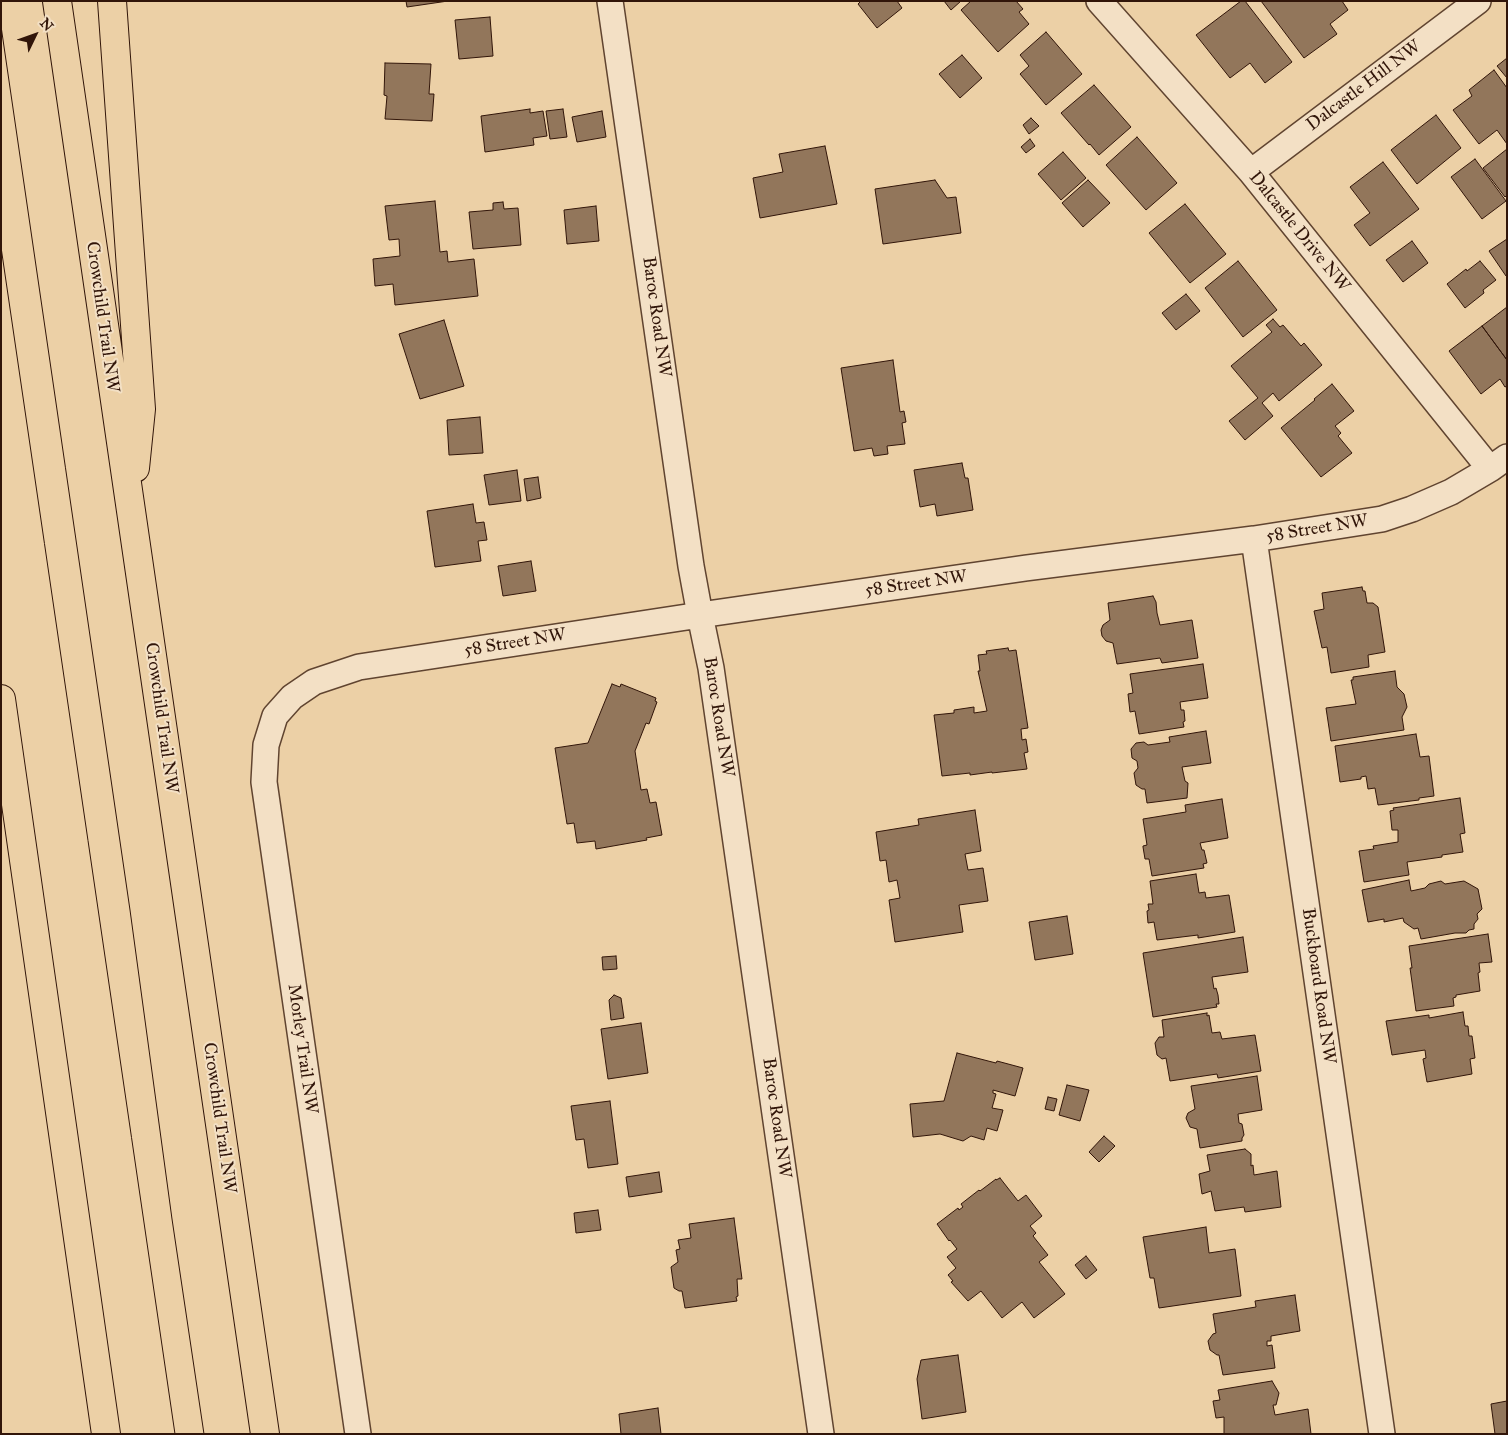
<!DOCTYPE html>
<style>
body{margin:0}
#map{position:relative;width:1508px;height:1435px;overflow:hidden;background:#ecd0a6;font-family:"IM FELL Great Primer",serif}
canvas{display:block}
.frame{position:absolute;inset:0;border:2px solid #311509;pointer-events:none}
.north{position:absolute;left:10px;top:10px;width:50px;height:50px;-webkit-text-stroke:4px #f3e0c5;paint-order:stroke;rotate:48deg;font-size:14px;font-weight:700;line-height:20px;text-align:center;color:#311509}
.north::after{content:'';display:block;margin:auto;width:18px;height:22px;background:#311509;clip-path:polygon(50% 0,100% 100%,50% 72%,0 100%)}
</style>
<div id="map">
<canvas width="1508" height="1435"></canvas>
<div class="frame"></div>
<div class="north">N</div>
</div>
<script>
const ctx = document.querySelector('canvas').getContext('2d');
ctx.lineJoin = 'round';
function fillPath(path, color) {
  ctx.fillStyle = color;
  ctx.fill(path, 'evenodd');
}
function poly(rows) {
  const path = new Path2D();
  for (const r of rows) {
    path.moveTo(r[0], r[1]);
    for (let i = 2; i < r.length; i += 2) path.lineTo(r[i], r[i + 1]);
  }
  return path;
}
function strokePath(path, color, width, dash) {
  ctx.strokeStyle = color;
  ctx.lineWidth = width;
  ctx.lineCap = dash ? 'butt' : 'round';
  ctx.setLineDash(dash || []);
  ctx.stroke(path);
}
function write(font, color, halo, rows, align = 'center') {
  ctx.font = font + ' "IM FELL Great Primer",serif';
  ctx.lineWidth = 4;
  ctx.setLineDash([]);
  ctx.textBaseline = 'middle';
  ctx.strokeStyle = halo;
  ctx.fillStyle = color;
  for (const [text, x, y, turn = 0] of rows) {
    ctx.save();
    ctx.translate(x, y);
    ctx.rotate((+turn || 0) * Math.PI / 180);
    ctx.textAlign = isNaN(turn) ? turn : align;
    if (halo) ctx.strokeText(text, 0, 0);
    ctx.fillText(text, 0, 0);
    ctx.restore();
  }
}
const building = poly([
 [406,1,448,1,407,7,406,1],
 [861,1,897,1,902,8,877,28,858,4,861,1],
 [944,1,961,1,951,10,944,1],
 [971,1,1016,1,1023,9,1019,12,1029,24,998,52,961,10,971,1],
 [1241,1,1245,1,1292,62,1265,83,1250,63,1230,78,1196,35,1241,1],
 [1261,1,1342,1,1348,10,1330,24,1337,34,1304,58,1261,1],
 [490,17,493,56,459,59,455,20,490,17],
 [1046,32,1082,74,1046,105,1020,74,1029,66,1020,55,1046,32],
 [962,55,982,78,960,98,939,74,962,55],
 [1507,58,1507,78,1497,66,1507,58],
 [385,63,431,64,429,94,434,94,432,121,385,119,387,96,384,95,385,63],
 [1494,70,1507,88,1507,144,1497,130,1479,144,1453,110,1472,96,1469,90,1494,70],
 [1094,85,1131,127,1099,155,1090,144,1089,145,1061,113,1094,85],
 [530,109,530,113,543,111,547,136,533,138,534,145,485,152,481,116,530,109],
 [563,109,567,137,550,139,546,111,563,109],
 [602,111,606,137,577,142,572,117,602,111],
 [1436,115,1461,148,1417,184,1391,150,1436,115],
 [1031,118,1039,126,1029,134,1023,125,1031,118],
 [1137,137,1177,183,1146,210,1106,165,1137,137],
 [1030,139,1035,146,1026,153,1021,147,1030,139],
 [825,146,837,204,760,218,753,178,783,172,779,154,825,146],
 [1507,149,1507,195,1505,197,1483,168,1507,149],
 [1063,152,1086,178,1061,200,1038,174,1063,152],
 [1475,159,1506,201,1482,219,1451,177,1475,159],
 [1383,162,1419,209,1370,246,1354,225,1370,213,1350,187,1383,162],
 [935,180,947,198,956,197,961,233,883,244,875,189,935,180],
 [1088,180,1110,203,1083,227,1062,203,1088,180],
 [435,201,440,252,447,251,448,262,474,259,478,296,395,305,393,284,375,286,373,259,400,256,399,239,389,240,385,206,435,201],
 [503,202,504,209,518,208,521,245,473,249,469,212,493,210,493,203,503,202],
 [1185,204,1226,254,1190,283,1149,233,1185,204],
 [596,206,599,241,567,244,564,210,596,206],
 [1507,239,1507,276,1506,276,1489,251,1507,239],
 [1412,241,1428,263,1403,282,1386,260,1412,241],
 [1238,261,1277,310,1243,337,1205,288,1238,261],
 [1480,261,1496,280,1483,290,1484,293,1465,308,1447,284,1466,269,1467,271,1480,261],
 [1186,294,1200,311,1176,330,1162,313,1186,294],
 [1507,307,1507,360,1482,326,1507,307],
 [1273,319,1280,327,1283,325,1301,346,1304,343,1322,365,1279,401,1273,393,1262,403,1273,416,1245,440,1229,421,1258,398,1231,366,1272,332,1266,325,1273,319],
 [444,320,464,386,420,399,399,334,444,320],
 [1482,326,1507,360,1507,386,1505,387,1500,379,1481,394,1449,351,1482,326],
 [893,360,900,412,904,411,906,422,902,423,905,444,887,446,888,454,874,456,872,448,854,451,841,368,893,360],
 [1332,384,1354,411,1335,426,1341,433,1338,436,1352,453,1321,477,1281,428,1315,400,1314,399,1332,384],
 [480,417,483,453,449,455,447,420,480,417],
 [962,463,965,478,968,478,973,510,937,516,935,504,920,507,914,470,962,463],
 [517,470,521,501,489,505,484,475,517,470],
 [538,477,541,498,527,501,524,479,538,477],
 [473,504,476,523,484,522,487,540,478,541,481,561,435,567,427,511,473,504],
 [531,561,536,591,503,596,498,566,531,561],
 [1362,587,1363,591,1365,591,1367,603,1373,603,1378,607,1385,652,1368,655,1369,667,1331,673,1327,647,1322,648,1314,611,1324,609,1322,593,1362,587],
 [1153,596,1156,602,1157,613,1160,625,1192,620,1198,658,1162,663,1160,658,1117,664,1113,643,1106,641,1102,636,1101,630,1103,625,1110,620,1108,603,1153,596],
 [1008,648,1009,651,1016,650,1028,728,1021,729,1022,740,1026,739,1028,752,1024,753,1027,769,992,773,992,772,970,775,970,773,942,776,934,715,954,713,954,710,974,707,974,713,987,711,978,671,980,671,978,655,987,654,986,651,1008,648],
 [1203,664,1208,698,1180,702,1181,710,1184,710,1185,721,1183,722,1184,727,1139,734,1135,711,1130,712,1128,694,1133,693,1130,674,1203,664],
 [1395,671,1397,687,1404,694,1407,707,1402,717,1404,730,1331,741,1326,708,1356,704,1351,680,1353,680,1353,677,1395,671],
 [612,684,620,687,621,684,656,698,655,701,657,702,649,724,646,723,635,751,641,790,647,789,650,803,656,802,662,835,646,838,647,840,596,849,595,841,577,843,574,823,567,824,555,748,588,743,612,684],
 [1206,731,1211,763,1182,767,1185,781,1188,783,1187,798,1147,803,1145,789,1142,789,1136,785,1134,773,1138,768,1137,761,1132,758,1131,749,1136,743,1144,742,1148,745,1170,742,1169,737,1206,731],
 [1416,734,1420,757,1429,756,1434,796,1419,798,1419,800,1378,805,1375,788,1368,789,1366,776,1361,777,1361,779,1340,782,1335,746,1416,734],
 [1460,798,1465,833,1460,834,1463,852,1442,855,1442,857,1407,862,1409,875,1364,882,1359,851,1374,849,1373,846,1398,842,1398,830,1392,830,1390,811,1394,810,1393,808,1460,798],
 [1222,799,1228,838,1200,843,1202,850,1204,850,1207,863,1203,864,1204,868,1152,876,1149,859,1145,859,1143,847,1143,846,1147,845,1143,819,1186,812,1185,805,1222,799],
 [975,810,981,851,965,854,968,870,983,868,988,901,959,905,963,932,895,942,889,900,900,898,897,880,889,882,886,860,880,861,876,832,919,825,918,819,975,810],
 [1196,874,1199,893,1205,892,1206,898,1229,895,1235,932,1198,938,1198,935,1157,940,1154,922,1148,923,1147,911,1149,910,1148,904,1153,904,1150,881,1196,874],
 [1409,880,1411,891,1425,888,1429,884,1441,881,1445,884,1464,881,1478,889,1482,909,1477,914,1478,919,1474,924,1474,929,1469,930,1466,933,1455,933,1421,939,1418,928,1414,929,1404,922,1403,918,1384,922,1384,919,1368,922,1362,890,1409,880],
 [1067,916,1073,954,1035,960,1029,922,1067,916],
 [1488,934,1492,962,1479,963,1480,972,1478,973,1480,991,1456,995,1456,997,1453,998,1454,1006,1416,1011,1410,968,1412,968,1409,946,1488,934],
 [1243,937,1248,972,1212,977,1214,989,1216,988,1218,995,1219,1004,1216,1004,1217,1007,1153,1017,1143,953,1243,937],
 [616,956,617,969,603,970,602,957,616,956],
 [614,995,621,998,624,1018,611,1020,609,1000,614,995],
 [1463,1012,1465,1026,1468,1026,1469,1036,1472,1036,1475,1058,1470,1059,1472,1074,1427,1082,1423,1059,1426,1058,1425,1050,1392,1055,1386,1021,1429,1015,1429,1018,1463,1012],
 [1207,1013,1207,1016,1209,1015,1212,1033,1220,1032,1222,1039,1255,1035,1261,1071,1218,1078,1217,1074,1170,1081,1166,1058,1162,1059,1157,1055,1155,1043,1159,1037,1164,1037,1162,1020,1207,1013],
 [641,1023,648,1073,608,1079,601,1029,641,1023],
 [957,1053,996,1063,997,1061,1023,1068,1015,1096,993,1090,993,1093,996,1094,992,1108,1003,1110,997,1131,987,1128,984,1140,971,1136,963,1141,940,1134,913,1137,910,1104,944,1101,957,1053],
 [1257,1076,1262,1110,1238,1114,1239,1123,1242,1124,1244,1135,1242,1138,1242,1141,1200,1148,1197,1129,1190,1127,1186,1118,1188,1113,1195,1109,1191,1086,1257,1076],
 [1067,1085,1089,1090,1080,1121,1059,1115,1067,1085],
 [1048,1097,1057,1099,1054,1111,1045,1109,1048,1097],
 [610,1101,618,1164,588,1168,584,1139,576,1140,571,1106,610,1101],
 [1104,1136,1115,1146,1099,1162,1089,1152,1104,1136],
 [1245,1149,1251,1154,1251,1166,1253,1165,1254,1175,1277,1171,1281,1207,1245,1212,1244,1207,1215,1211,1211,1191,1202,1194,1199,1174,1210,1171,1207,1155,1245,1149],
 [659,1172,662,1192,629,1197,626,1177,659,1172],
 [1000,1178,1018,1201,1026,1195,1042,1216,1030,1226,1036,1233,1033,1236,1048,1255,1039,1262,1065,1294,1034,1318,1022,1302,1002,1318,981,1291,968,1301,951,1282,953,1281,948,1275,956,1268,947,1257,957,1249,950,1240,949,1241,937,1224,958,1208,959,1210,963,1207,961,1204,979,1190,980,1191,996,1179,996,1180,1000,1178],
 [598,1210,601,1230,576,1233,574,1213,598,1210],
 [734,1218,742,1279,737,1279,738,1296,736,1297,737,1301,685,1308,682,1291,679,1291,674,1288,671,1267,678,1262,676,1250,680,1249,678,1240,691,1238,689,1224,734,1218],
 [1206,1227,1209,1253,1235,1249,1241,1296,1159,1308,1154,1278,1150,1278,1143,1237,1206,1227],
 [1086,1256,1097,1270,1086,1279,1075,1265,1086,1256],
 [1295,1295,1300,1331,1271,1336,1271,1341,1267,1341,1267,1346,1272,1345,1275,1368,1223,1375,1219,1355,1217,1355,1210,1350,1208,1341,1213,1334,1216,1333,1213,1314,1256,1307,1255,1301,1295,1295],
 [958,1355,966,1412,922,1419,917,1379,921,1360,958,1355],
 [1272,1381,1279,1393,1276,1405,1273,1405,1275,1415,1308,1409,1311,1434,1224,1434,1224,1417,1216,1418,1213,1401,1220,1400,1218,1390,1272,1381],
 [1507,1401,1507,1434,1495,1434,1491,1404,1507,1401],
 [658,1408,661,1434,621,1434,619,1414,658,1408]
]);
fillPath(building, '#92765b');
strokePath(building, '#311509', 1);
const minor = poly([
 [610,1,691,566,700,615,711,668,821,1434],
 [1099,1,1251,172,1490,469],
 [1251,172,1478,1],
 [1254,539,1382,1434],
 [358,1434,264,782,266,745,275,716,292,697,314,682,359,667,700,615,1026,568,1254,539,1382,519,1412,509,1451,492,1490,469,1507,457]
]);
const motorway = poly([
 [57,1,265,1434],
 [112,1,141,409,135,468],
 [1,699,106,1434]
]);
strokePath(minor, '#604430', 28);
strokePath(motorway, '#311509', 30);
strokePath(minor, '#f3e0c5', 25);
strokePath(motorway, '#ecd0a6', 28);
strokePath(poly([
 [1,26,130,910,172,1219,204,1434],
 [1,247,175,1434]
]), '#311509', 1);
write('18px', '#311509', '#f3e0c5', [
 ["Dalcastle Hill NW",1364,86,-37],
 ["Dalcastle Drive NW",1299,232,51],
 ["Crowchild Trail NW",102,317,82],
 ["Baroc Road NW",656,317,82],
 ["58 Street NW",1317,529,-9],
 ["58 Street NW",916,584,-8],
 ["58 Street NW",515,643,-9],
 ["Baroc Road NW",718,717,81],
 ["Crowchild Trail NW",161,718,82],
 ["Buckboard Road NW",1318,986,82],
 ["Morley Trail NW",302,1049,82],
 ["Crowchild Trail NW",219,1118,82],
 ["Baroc Road NW",776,1118,82]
]);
</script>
